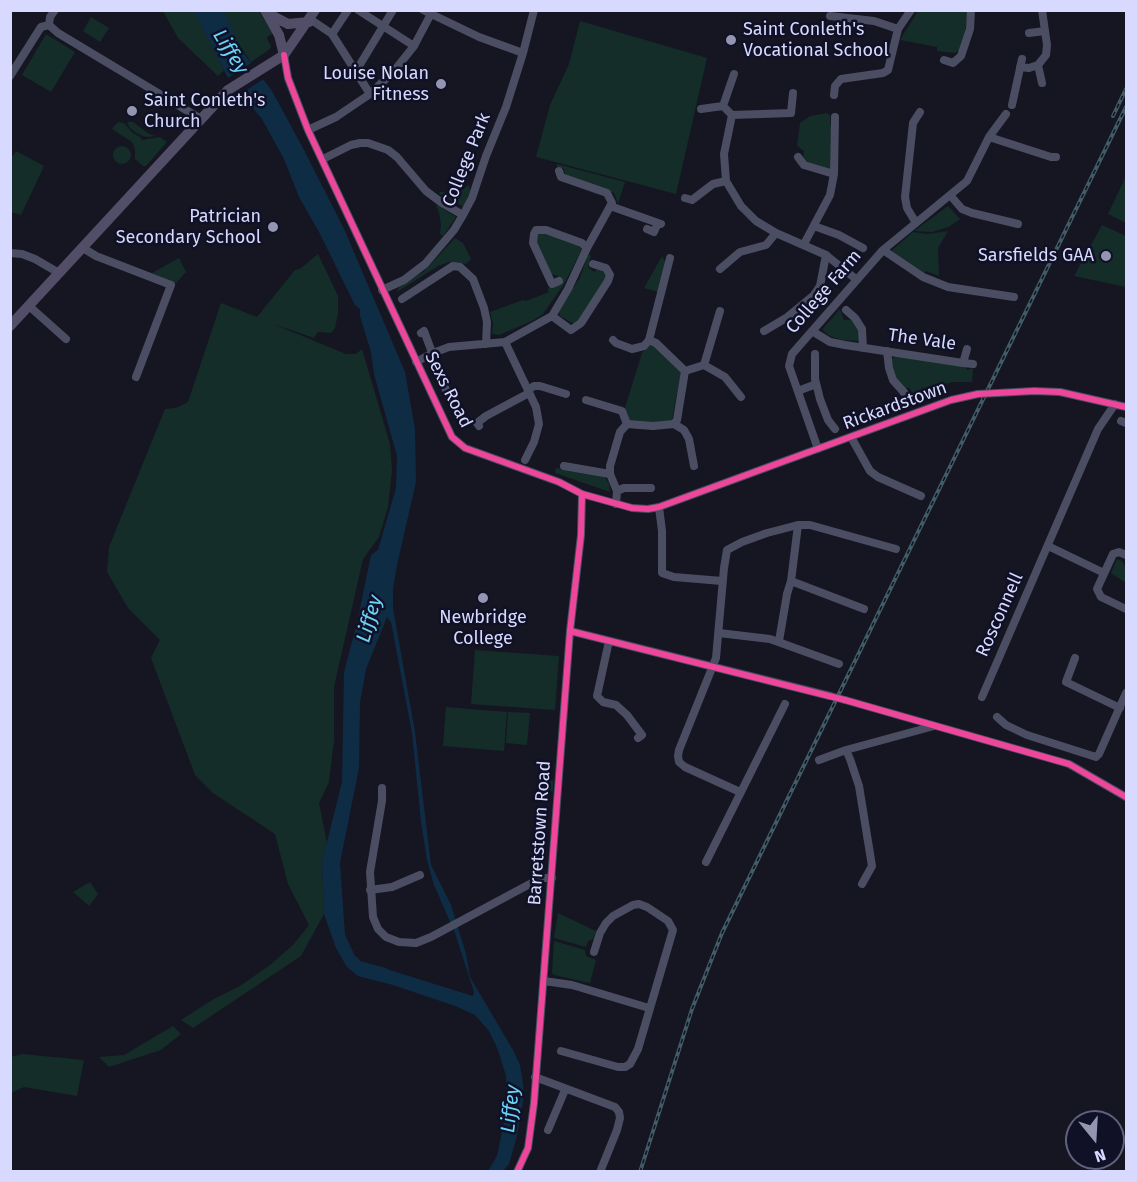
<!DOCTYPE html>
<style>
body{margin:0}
#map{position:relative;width:1137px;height:1182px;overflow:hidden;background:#151622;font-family:"Fira Sans",sans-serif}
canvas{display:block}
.frame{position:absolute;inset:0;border:12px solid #d7dafe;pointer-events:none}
.north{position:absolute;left:1065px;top:1110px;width:60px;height:60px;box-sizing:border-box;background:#101127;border:2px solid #60617d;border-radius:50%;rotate:162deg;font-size:16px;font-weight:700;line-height:24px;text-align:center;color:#d7dafe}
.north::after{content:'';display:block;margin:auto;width:21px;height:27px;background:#9395b1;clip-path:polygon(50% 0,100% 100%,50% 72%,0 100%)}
</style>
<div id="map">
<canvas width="1137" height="1182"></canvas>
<div class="frame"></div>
<div class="north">N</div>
</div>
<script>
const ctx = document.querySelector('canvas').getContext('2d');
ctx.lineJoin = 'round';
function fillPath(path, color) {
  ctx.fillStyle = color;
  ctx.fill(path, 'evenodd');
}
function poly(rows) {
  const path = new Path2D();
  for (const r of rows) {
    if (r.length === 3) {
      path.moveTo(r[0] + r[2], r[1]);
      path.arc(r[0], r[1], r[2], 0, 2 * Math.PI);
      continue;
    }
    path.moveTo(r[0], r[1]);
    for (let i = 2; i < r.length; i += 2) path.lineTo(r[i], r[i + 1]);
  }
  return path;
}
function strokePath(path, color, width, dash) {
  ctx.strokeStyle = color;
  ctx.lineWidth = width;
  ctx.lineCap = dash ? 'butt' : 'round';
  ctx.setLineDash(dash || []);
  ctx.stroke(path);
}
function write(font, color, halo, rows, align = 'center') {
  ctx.font = font + ' "Fira Sans",sans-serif';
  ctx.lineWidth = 5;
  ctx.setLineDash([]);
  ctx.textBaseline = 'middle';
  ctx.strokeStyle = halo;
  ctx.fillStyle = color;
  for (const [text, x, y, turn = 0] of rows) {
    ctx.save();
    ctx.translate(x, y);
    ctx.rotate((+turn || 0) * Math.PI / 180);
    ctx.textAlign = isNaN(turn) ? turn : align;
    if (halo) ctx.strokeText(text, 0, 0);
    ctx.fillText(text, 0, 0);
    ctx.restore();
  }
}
fillPath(poly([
 [163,11,195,11,224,70,218,76,178,38],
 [224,11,259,11,273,34,268,36,267,39,271,46,270,49,251,62,234,37],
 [918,11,968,11,964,39,960,50,955,53,937,51,937,47,900,40],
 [91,17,109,28,100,42,83,31],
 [580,21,707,58,676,194,536,157,550,105,569,64],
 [46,34,75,52,51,92,22,75],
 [827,113,830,115,830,126,831,126,830,170,803,160,804,151,797,146,800,123,810,116],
 [118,122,124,123,133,133,140,137,142,140,160,137,167,142,146,166,143,166,135,159,135,149,132,142,112,129],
 [127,122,133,122,149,134,156,136,147,137,138,134,130,128],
 [122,155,9],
 [16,151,44,166,21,215,11,212,11,155,13,156],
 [557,164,625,182,618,204,614,193,569,177,565,174,564,169,556,166],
 [1126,176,1126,223,1108,214],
 [469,185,470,191,464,207,439,194,440,192,458,193],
 [437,205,456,217,443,236,440,234,441,225,439,212,436,206],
 [948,206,960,219,949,227,932,232,914,231],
 [1102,225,1126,236,1126,287,1074,276],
 [948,231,938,248,939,276,926,271,923,276,890,252,913,232,928,234],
 [539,232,579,244,582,249,564,284,543,314,534,320,499,335,492,334,493,323,490,312,523,300,526,301,549,292,547,289,562,284,558,276,550,274,535,242],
 [455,238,463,243,471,259,466,264,449,262,438,266,397,292,398,288,424,271],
 [318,254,338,296,338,314,335,328,331,333,318,332,314,338,273,324,346,354,356,354,362,349,390,444,392,471,388,507,379,537,363,559,334,687,334,740,329,782,319,803,327,843,322,862,324,914,301,956,193,1028,181,1020,212,1000,240,986,270,965,293,945,309,925,288,884,275,834,213,793,195,775,151,658,160,640,128,608,107,572,109,547,165,409,176,408,188,402,221,303,257,317,295,270,300,269],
 [588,254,591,256,588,267,594,272,599,267,606,271,607,275,578,322,574,324,560,316,558,309,580,278],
 [662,256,666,264,658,292,644,288],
 [179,258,186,272,176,283,152,273],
 [840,309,844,320,854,320,858,325,859,341,842,340,830,336,822,330],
 [652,343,681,373,672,420,670,423,630,423,624,411,642,353],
 [896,356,965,366,967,370,973,368,972,382,953,382,941,385,911,398,909,394,911,390,908,387,905,390,896,380,891,359],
 [556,468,604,475,609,484,610,492,555,473],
 [1117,559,1122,561,1126,568,1126,583,1111,573],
 [475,650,559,656,555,710,471,704],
 [446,707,507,712,504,751,443,746],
 [508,712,530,713,527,745,506,743],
 [553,780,553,791,538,791,538,781],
 [90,882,98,894,89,906,73,892],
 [558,913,596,931,593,939,588,941,586,947,554,938],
 [554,941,585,950,586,956,596,960,590,983,554,975,552,973],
 [173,1026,181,1034,161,1050,109,1067,99,1057,124,1055],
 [22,1054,84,1060,77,1096,24,1087,11,1093,11,1057]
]), '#142d29');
fillPath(poly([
 [194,11,224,11,242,51,272,91,304,150,345,231,405,372,415,429,416,482,397,565,393,589,393,608,415,732,431,865,451,905,466,954,470,977,513,1050,520,1065,523,1083,524,1096,517,1136,509,1164,503,1171,488,1171,497,1156,507,1107,506,1076,498,1050,489,1031,475,1015,455,1006,393,985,358,976,347,967,336,948,324,914,322,862,342,782,344,672,357,623,371,555,378,550,396,488,397,456,374,374,371,352,360,316,360,309,355,305,319,232,299,197,284,159,262,119,228,78],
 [387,617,391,622,412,733,421,822,427,860,434,885,455,933,474,992,473,996,383,968,366,970,355,956,345,935,340,863,359,768,360,702,366,669]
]), '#0f2c45');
fillPath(poly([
 [254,61,265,78,239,95,224,76,228,78]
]), '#151622');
strokePath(poly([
 [354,961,356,965,385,973]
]), '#0f2c45', 10);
strokePath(poly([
 [55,10,50,17,49,25,58,33,201,119],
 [358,10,414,46],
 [423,10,479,37,523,53],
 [830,16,874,21,898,29],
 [310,19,332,34,370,94],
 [1029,33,1045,31],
 [332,34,348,10],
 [284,55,288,78,308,130,452,437,465,448,559,482,582,494,632,508,648,509,659,507,951,400,978,394],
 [944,60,953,63,961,56,970,29,971,10],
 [1038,65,1042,83],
 [1020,67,1029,68,1038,65,1046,55,1047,45,1042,10],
 [356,71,393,10],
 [10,76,41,27,49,25],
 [793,93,791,113,732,115,724,154,726,181,741,206,756,221,776,233,826,255,857,280],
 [834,95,835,86,841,79,883,73,888,70,898,29,911,10],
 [1012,105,1022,59],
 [701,109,723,106],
 [732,115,723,106,734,74],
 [308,130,336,117,370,94,394,71,414,46,433,10],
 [989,137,1051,157,1056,157],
 [798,157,804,165,834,174],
 [323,159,351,145,360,143,368,143,388,150,397,157,426,191,442,203,463,215],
 [950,195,962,209,972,213,1018,224],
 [685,198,692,200,713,184,726,181],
 [610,206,661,224],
 [916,223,907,208,905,197,913,123,920,112],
 [814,226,839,235,863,248],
 [647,229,654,232,658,223],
 [804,244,830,195,834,174,835,117],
 [83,248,96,256,171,285,136,377],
 [883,250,923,277,948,287,1014,297],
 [10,253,22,254,35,259,59,273],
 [720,269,740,252,766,245,776,233],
 [559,281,552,284,533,243,534,234,536,230,546,230,582,243,587,248],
 [382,290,404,280,425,264,454,230,463,215,472,198,486,156,506,107,523,53,534,10],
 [402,299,445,271,453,266,460,267,473,279,484,308,487,322,486,344],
 [29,306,66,339],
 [846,310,855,318,862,329,863,348],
 [552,316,571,330,581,323,608,281,610,275,606,268,593,264],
 [764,331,786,318,814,295,820,286,826,255],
 [812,331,830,342,845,345,963,363,967,349],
 [421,333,424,331,449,398],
 [613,340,616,343,632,349,644,346,649,340,670,258],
 [649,340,656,343,685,371],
 [505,342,536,407,539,424,534,442,525,460],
 [887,351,889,368,893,380,908,397],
 [815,354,815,379,820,399,828,420,835,429],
 [416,362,433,353,449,347,505,342,552,316,568,289,587,248,612,203,607,193,561,177,559,171],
 [963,363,973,364],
 [704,365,720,311],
 [528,390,534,386,540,386,566,394],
 [798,391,816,384],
 [998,393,1034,391,1060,392,1126,407],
 [586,400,622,411,627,424],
 [1121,421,1126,423],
 [674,424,684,430,689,439,694,466],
 [479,426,477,423,486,416,529,393],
 [851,437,870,471,878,477,921,496],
 [818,449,789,366,792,354,883,250,967,181,989,137,1006,114],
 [564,466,610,474],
 [617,491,624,488,651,488],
 [616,504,617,491,610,474,610,466,620,432,627,424,653,426,674,424,677,420,685,371,704,365,725,377,741,397],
 [659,507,662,531,662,573,674,577,722,581],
 [1048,546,1104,573],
 [1126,555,1119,552,1113,554,1097,589,1101,597,1126,609],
 [791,581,864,609],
 [570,631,830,696],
 [719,633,770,639,839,664],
 [609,641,597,696,603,702,616,705,627,715,642,735,638,738],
 [779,641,787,594,791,581,798,525],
 [1075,658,1066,682,1120,708],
 [982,697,1098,429,1115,404],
 [845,700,1069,764,1126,797],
 [997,717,1006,725,1027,735,1096,757,1099,754,1126,693],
 [846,750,934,726],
 [819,760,846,750,850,759,859,786,872,866,862,884],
 [382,788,382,801,370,872,373,917,378,929,386,937,399,942,416,943,431,937,541,878,552,878],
 [740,792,685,767,679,762,678,756,679,750,716,658,724,568,727,550,742,542,767,533,798,525,810,525,896,549],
 [706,862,785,704],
 [370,890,392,887,420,875],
 [544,981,572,985,649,1008],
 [561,1051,618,1067,625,1067,630,1064,638,1049,673,930,668,921,647,907,639,904,633,905,613,916,606,923,600,933,594,952],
 [535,1077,615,1107,619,1112,620,1118,617,1130,600,1172],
 [548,1130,565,1090],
 [517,1172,528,1148,534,1103,570,631,581,535,582,494]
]), '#4b4e62', 8);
strokePath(poly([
 [265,10,279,35,284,55],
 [267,13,288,24,309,22],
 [10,326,228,90,284,55,315,10]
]), '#524e68', 10);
const rail = poly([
 [1113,116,1126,89],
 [640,1172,692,1009,722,933,1126,107]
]);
strokePath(rail, '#425c65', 4);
strokePath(rail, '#101127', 1.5, [4.5]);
strokePath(poly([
 [978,394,998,393],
 [830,696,845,700]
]), '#4b4e62', 8);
strokePath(poly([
 [284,55,288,78,308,130,452,437,465,448,559,482,582,494,632,508,648,509,659,507,951,400,978,394,1034,391,1060,392,1126,407],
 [570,631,845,700,1069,764,1126,797],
 [517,1172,528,1148,534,1103,570,631,581,535,582,494]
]), '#ed469a', 6);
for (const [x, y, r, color] of [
 [731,40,6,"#9395b1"],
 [441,84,6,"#9395b1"],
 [132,111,6,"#9395b1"],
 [273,227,6,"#9395b1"],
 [1106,256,6,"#9395b1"],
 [483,598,6,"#9395b1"]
]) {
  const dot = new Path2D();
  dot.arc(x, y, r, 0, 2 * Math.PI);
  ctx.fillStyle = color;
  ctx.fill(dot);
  strokePath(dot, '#101127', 2);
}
write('18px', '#d7dafe', '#101127', [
 ["Saint Conleth's",743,30,"left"],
 ["Vocational School",743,51,"left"],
 ["Louise Nolan",429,74],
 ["Fitness",429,95],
 ["Saint Conleth's",144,101,"left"],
 ["Church",144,122,"left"],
 ["Patrician",261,217],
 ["Secondary School",261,238],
 ["Sarsfields GAA",1094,256],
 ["Newbridge",483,618,"center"],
 ["College",483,639,"center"]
], 'right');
write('18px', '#d7dafe', '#101127', [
 ["College Park",467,160,-68],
 ["College Farm",824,292,-49],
 ["The Vale",922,340,8],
 ["Sexs Road",448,390,63],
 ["Rickardstown",895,406,-20],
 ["Rosconnell",1000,615,-66],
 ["Barretstown Road",540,833,-86]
]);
write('italic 20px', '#69d3fa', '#101127', [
 ["Liffey",230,52,58],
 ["Liffey",370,619,-74],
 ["Liffey",511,1109,-84]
]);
</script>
